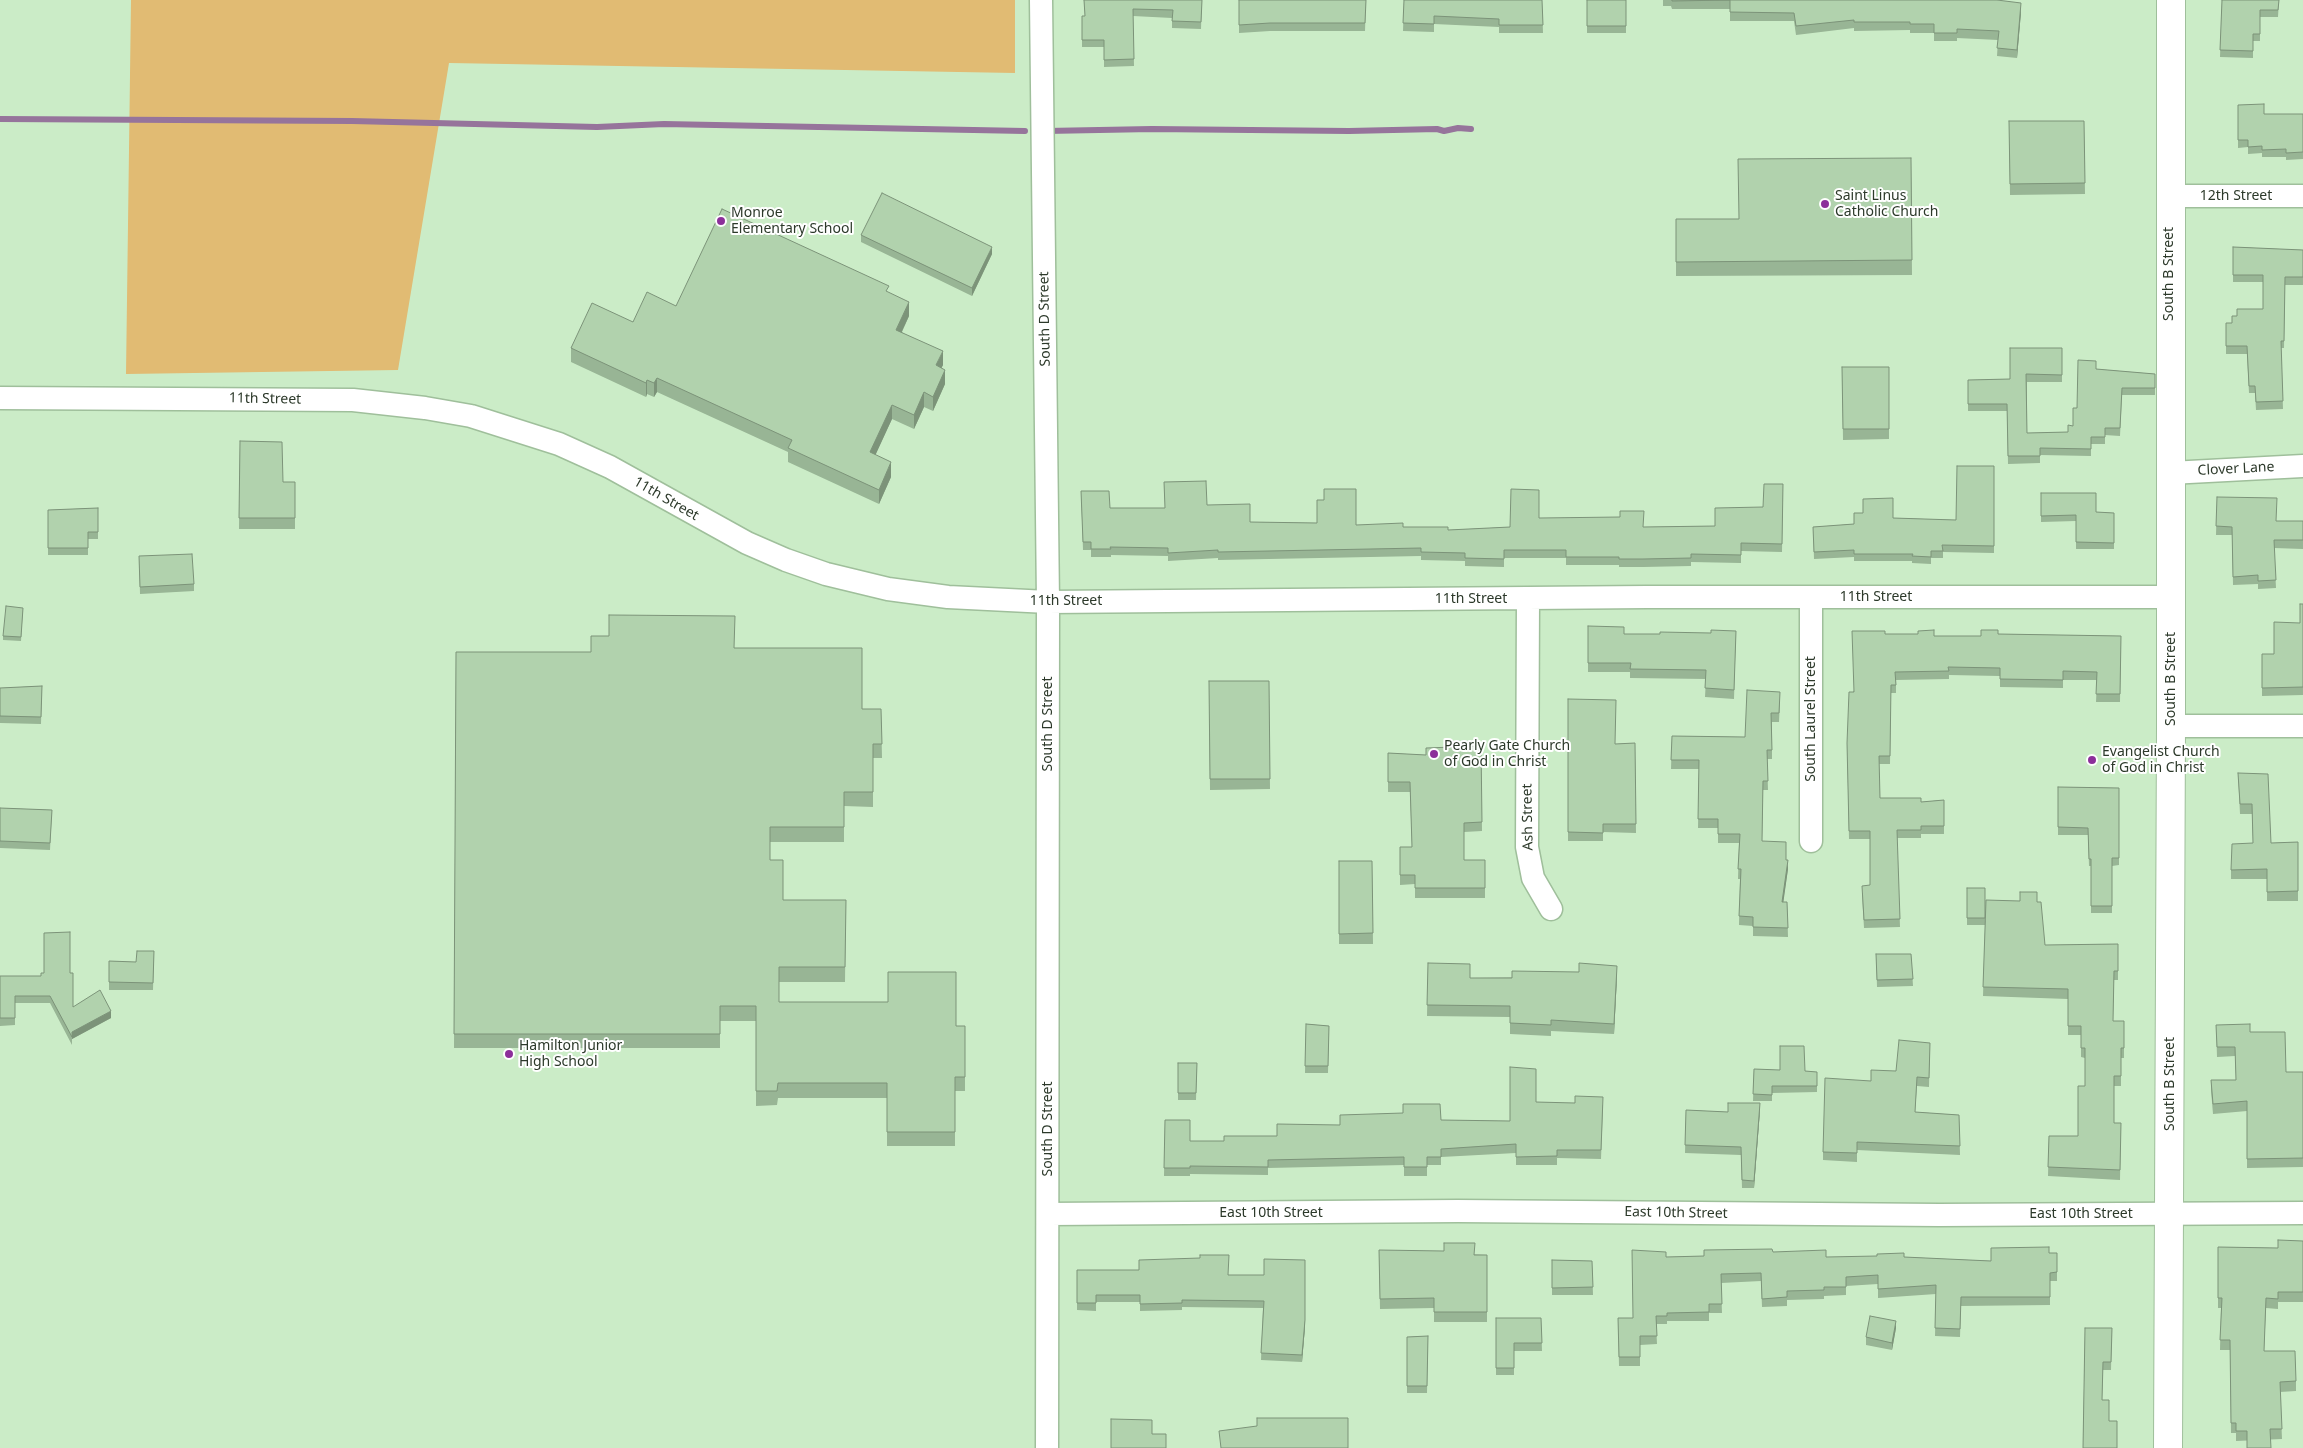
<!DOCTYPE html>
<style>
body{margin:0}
canvas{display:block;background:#cbecc7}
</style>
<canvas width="2303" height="1448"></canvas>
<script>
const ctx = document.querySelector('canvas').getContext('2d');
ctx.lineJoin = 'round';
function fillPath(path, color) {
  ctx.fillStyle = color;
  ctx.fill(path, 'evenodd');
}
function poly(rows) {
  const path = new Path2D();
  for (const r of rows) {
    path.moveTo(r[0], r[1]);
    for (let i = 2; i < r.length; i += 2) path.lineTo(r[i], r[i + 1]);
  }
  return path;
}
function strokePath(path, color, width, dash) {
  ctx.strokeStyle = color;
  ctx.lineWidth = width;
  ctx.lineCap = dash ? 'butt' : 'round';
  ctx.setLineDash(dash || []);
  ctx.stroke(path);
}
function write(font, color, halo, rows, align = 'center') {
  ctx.font = font + ' "Noto Sans",sans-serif';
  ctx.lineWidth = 4;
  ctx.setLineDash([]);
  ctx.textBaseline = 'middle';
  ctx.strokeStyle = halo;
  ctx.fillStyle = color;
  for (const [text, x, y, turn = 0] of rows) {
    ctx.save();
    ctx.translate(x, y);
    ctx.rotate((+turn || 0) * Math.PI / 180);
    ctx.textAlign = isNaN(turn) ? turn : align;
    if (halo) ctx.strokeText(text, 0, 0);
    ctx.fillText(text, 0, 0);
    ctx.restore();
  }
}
fillPath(poly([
 [131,0,1015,0,1015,73,449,63,398,370,126,374]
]), '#e1bb73');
strokePath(poly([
 [0,119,352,121,597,127,664,124,1025,131],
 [1046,131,1152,129,1349,131,1437,129,1444,131,1458,128,1471,129]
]), '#96749b', 6);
const minor = poly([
 [1041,0,1048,602,1047,1448],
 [2169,196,2303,196],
 [0,398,353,400,425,408,471,416,559,444,610,467,747,543,786,560,826,574,888,589,948,597,1048,602,1647,597,2171,597],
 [2170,473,2303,466],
 [1811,597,1811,841],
 [1528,599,1527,847,1533,878,1551,909],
 [2171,726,2303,726],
 [1049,1214,1458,1211,1939,1215,2303,1213]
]);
const tertiary = poly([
 [2168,1448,2171,726,2171,0]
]);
strokePath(minor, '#9fbf9b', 25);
strokePath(tertiary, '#9fbf9b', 30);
strokePath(minor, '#fff', 22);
strokePath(tertiary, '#fff', 28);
fillPath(poly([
 [1084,0,1202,0,1201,29,1172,28,1172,18,1133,16,1134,66,1104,67,1104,47,1082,47,1082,16,1085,16],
 [1239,0,1366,0,1365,31,1270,31,1239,33],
 [1404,0,1542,0,1543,33,1499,33,1499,27,1434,24,1434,32,1403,31],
 [1587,0,1626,0,1626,33,1587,33],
 [1663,0,1998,0,1998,1,2021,12,2017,58,1997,56,1998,40,1957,38,1957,41,1934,41,1934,33,1910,33,1910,30,1854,31,1854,28,1796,35,1794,21,1730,21,1730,9,1672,9,1671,6,1663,6],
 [2222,0,2279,0,2278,17,2260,17,2260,41,2253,41,2253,58,2220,57],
 [2238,105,2264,114,2303,114,2303,159,2286,160,2286,157,2262,157,2262,153,2248,154,2248,147,2238,148],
 [2009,121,2084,121,2085,194,2010,195],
 [1911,158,1912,275,1676,276,1676,219,1739,219],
 [861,235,992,254,972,296,861,242],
 [2233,247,2303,250,2303,285,2285,285,2284,348,2281,348,2283,409,2256,410,2255,393,2249,393,2247,354,2226,354,2226,323,2232,323,2237,316,2263,309,2263,282,2233,282],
 [889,293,909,316,902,332,943,365,941,368,945,384,933,411,924,407,914,429,892,419,875,455,891,477,879,504,788,462,788,452,657,392,654,397,647,394,646,397,571,362,571,348,633,322,676,306],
 [2062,348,2062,382,2027,382,2027,433,2068,432,2073,426,2077,408,2096,369,2155,374,2155,395,2122,395,2120,436,2105,435,2105,444,2091,444,2091,456,2040,455,2040,463,2008,464,2007,411,1968,411,1968,380,2010,379],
 [1842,367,1889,367,1889,439,1843,440],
 [240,441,283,482,295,482,295,529,239,529],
 [1994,466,1994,553,1943,552,1943,558,1931,558,1931,564,1912,563,1912,561,1854,561,1854,557,1814,559,1813,527,1854,524,1863,513,1893,518,1956,520],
 [1164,482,1207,505,1250,522,1317,523,1448,530,1510,527,1539,518,1643,527,1715,526,1763,507,1783,484,1782,552,1741,551,1741,563,1691,562,1691,566,1643,567,1619,567,1619,565,1566,565,1566,558,1504,558,1504,567,1465,566,1465,561,1421,560,1421,556,1218,560,1218,558,1168,561,1168,556,1111,555,1111,557,1091,557,1091,550,1083,550,1081,491,1110,508,1165,508],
 [2041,493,2096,512,2114,513,2114,549,2076,549,2076,521,2041,522],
 [2217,497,2276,521,2303,521,2303,549,2274,548,2276,588,2258,589,2258,584,2233,585,2232,535,2216,535],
 [98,508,98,539,88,539,88,555,48,555,48,510],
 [139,556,194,584,194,591,140,594],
 [2303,604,2303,695,2262,696,2262,654,2274,654,2300,623],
 [23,608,21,641,3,640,3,636],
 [1588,626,1624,634,1660,634,1711,633,1736,631,1734,699,1705,697,1706,679,1630,678,1630,672,1588,672],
 [1885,634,1934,636,1981,636,1998,634,2121,636,2120,702,2096,702,2097,680,2063,680,2063,688,2000,687,2000,676,1949,675,1949,679,1896,680,1896,693,1891,693,1890,764,1879,764,1880,798,1921,802,1944,800,1944,834,1921,834,1921,838,1897,838,1900,927,1864,928,1862,894,1870,885,1870,839,1849,839,1847,743,1853,692],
 [735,648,862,709,881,709,882,758,873,758,873,807,844,806,844,842,770,842,770,860,783,900,846,900,845,982,779,982,779,1002,956,1026,965,1026,965,1091,955,1091,955,1146,887,1146,887,1098,778,1098,777,1105,756,1106,756,1021,720,1021,720,1048,454,1048,456,652,591,652],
 [1209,681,1269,681,1270,789,1210,790],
 [42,686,41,724,0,723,0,688],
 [1568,699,1615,744,1635,743,1636,833,1603,832,1603,841,1568,841],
 [1780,701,1779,722,1772,722,1772,759,1767,759,1768,790,1763,790,1762,841,1786,860,1788,869,1783,902,1787,902,1788,937,1753,936,1753,926,1739,925,1740,879,1738,879,1739,843,1718,843,1718,828,1698,828,1699,769,1671,769,1672,736,1745,737],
 [1481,746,1482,831,1464,832,1464,860,1485,860,1485,898,1415,898,1415,884,1400,885,1400,847,1412,847,1410,792,1388,792,1388,753,1426,755],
 [2238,773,2271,843,2298,842,2298,901,2267,901,2267,879,2231,879,2231,870,2253,843,2252,814,2240,814],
 [2058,787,2119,788,2119,865,2112,866,2112,913,2091,913,2091,866,2089,866,2088,835,2058,835],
 [0,808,52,810,50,850,0,848],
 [1339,861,1372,861,1373,944,1339,944],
 [1967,888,1985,888,1985,921,2037,902,2045,945,2118,944,2118,980,2114,980,2113,1021,2124,1021,2124,1058,2121,1058,2121,1086,2114,1086,2114,1123,2121,1123,2120,1180,2048,1176,2049,1136,2078,1136,2085,1086,2085,1058,2081,1057,2081,1035,2068,1035,2068,999,1983,996,1985,925,1967,925],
 [154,951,153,990,109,990,109,961,136,962],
 [1876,954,1911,954,1913,986,1877,987],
 [1428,963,1470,978,1617,976,1614,1034,1551,1031,1551,1036,1510,1034,1510,1017,1427,1016],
 [44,973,70,973,73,1007,111,1018,72,1039,72,1045,50,1003,15,1003,15,1025,0,1026,0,976,41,976],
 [1306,1024,1329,1026,1328,1073,1305,1073],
 [2216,1025,2250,1032,2286,1072,2303,1072,2303,1167,2247,1168,2247,1111,2213,1114,2211,1090,2211,1080,2236,1080,2235,1056,2217,1057],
 [1930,1043,1929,1087,1917,1086,1915,1112,1959,1115,1960,1155,1857,1150,1857,1162,1823,1160,1823,1152,1871,1081,1896,1071],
 [1178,1063,1197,1063,1196,1100,1178,1100],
 [1754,1069,1817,1072,1817,1092,1772,1093,1772,1101,1753,1101],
 [1536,1102,1603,1105,1601,1159,1557,1158,1557,1165,1516,1165,1516,1153,1441,1157,1441,1165,1427,1165,1427,1176,1404,1176,1404,1165,1268,1168,1268,1175,1190,1174,1190,1176,1164,1176,1165,1120,1190,1141,1224,1141,1277,1136,1340,1125,1441,1120,1510,1121],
 [1686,1110,1728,1112,1760,1110,1754,1188,1742,1188,1741,1155,1685,1153],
 [2303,1241,2303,1302,2278,1302,2278,1309,2266,1308,2264,1351,2296,1381,2296,1391,2280,1392,2282,1439,2236,1441,2236,1433,2231,1433,2230,1350,2220,1350,2221,1308,2218,1308,2218,1247,2278,1248],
 [1379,1250,1487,1255,1487,1322,1434,1322,1434,1308,1380,1309],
 [1773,1252,1826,1257,1904,1257,1991,1261,2049,1253,2057,1253,2057,1281,2050,1281,2050,1305,1961,1306,1960,1337,1935,1336,1936,1294,1878,1298,1878,1284,1846,1286,1846,1295,1824,1296,1824,1299,1787,1300,1787,1306,1762,1307,1761,1281,1721,1283,1722,1313,1709,1313,1709,1321,1667,1321,1667,1324,1656,1324,1657,1344,1640,1345,1640,1366,1619,1366,1618,1318,1633,1318,1666,1257,1704,1256],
 [1552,1260,1592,1261,1593,1295,1552,1295],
 [1077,1270,1228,1275,1305,1327,1302,1362,1261,1360,1263,1308,1182,1307,1182,1310,1140,1311,1140,1302,1096,1302,1096,1311,1077,1310],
 [1496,1318,1541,1318,1542,1351,1514,1351,1514,1375,1496,1375],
 [1896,1328,1892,1350,1866,1345,1866,1337],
 [2085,1328,2112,1328,2111,1370,2103,1370,2102,1400,2109,1421,2083,1448],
 [1428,1336,1427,1393,1407,1393,1407,1337]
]), '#98b595');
fillPath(poly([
 [2021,3,2021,12,2017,58,2017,50],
 [992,247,992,254,972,296,972,288],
 [909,302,909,316,896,344,896,330],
 [943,351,943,365,936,380,936,365],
 [945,370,945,384,933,411,933,397],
 [657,378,657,392,654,397,654,383],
 [647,380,647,394,646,397,646,383],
 [924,392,924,407,914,429,914,415],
 [892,405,892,419,870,467,870,452],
 [891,462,891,477,879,504,879,490],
 [1788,860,1788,869,1782,912,1782,902],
 [1617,966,1617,976,1614,1034,1614,1024],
 [111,1011,111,1018,72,1039,72,1032],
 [1760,1103,1760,1110,1754,1188,1754,1181],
 [1305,1260,1305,1327,1302,1362,1302,1355],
 [1896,1321,1896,1328,1892,1350,1892,1343]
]), '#7c9379');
const building = poly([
 [1084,0,1202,0,1201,22,1172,21,1173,10,1133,9,1134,59,1104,60,1104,40,1082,40,1082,16,1085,16,1084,0],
 [1239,0,1366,0,1365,23,1270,23,1239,25,1239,0],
 [1404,0,1542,0,1543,25,1499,25,1499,19,1434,16,1434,24,1403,23,1404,0],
 [1587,0,1626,0,1626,26,1587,26,1587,0],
 [1672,0,1997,0,2021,3,2017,50,1997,48,1999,31,1957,29,1957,33,1934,33,1934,24,1910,24,1910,22,1854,22,1854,20,1796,26,1794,13,1730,12,1730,0,1672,1,1672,0],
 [2222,0,2279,0,2278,10,2260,10,2260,34,2253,34,2253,51,2220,50,2222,0],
 [2264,104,2264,114,2303,114,2303,152,2286,153,2286,149,2262,150,2262,146,2248,147,2248,140,2238,140,2238,105,2264,104],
 [2009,121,2084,121,2085,183,2010,184,2009,121],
 [1911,158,1912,260,1676,262,1676,219,1739,219,1738,159,1911,158],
 [882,193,992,247,972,288,861,235,882,193],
 [722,209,889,286,886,291,909,302,896,330,943,351,936,365,945,370,933,397,924,392,914,415,892,405,870,452,891,462,879,490,788,448,792,440,657,378,654,383,647,380,646,383,571,348,592,303,633,322,647,292,676,306,722,209],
 [2233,247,2303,250,2303,277,2285,277,2284,341,2281,341,2283,401,2256,402,2255,386,2249,386,2247,346,2226,346,2226,323,2232,323,2232,316,2237,316,2237,309,2263,309,2263,275,2233,275,2233,247],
 [2010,348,2062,348,2062,375,2026,374,2027,433,2068,432,2068,425,2073,426,2073,408,2077,408,2078,360,2096,361,2096,369,2155,374,2155,388,2122,388,2120,428,2105,428,2105,437,2091,437,2091,449,2040,448,2040,456,2008,456,2007,404,1968,404,1968,380,2010,379,2010,348],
 [1842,367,1889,367,1889,429,1843,429,1842,367],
 [240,441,282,442,283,482,295,482,295,518,239,518,240,441],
 [1957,466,1994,466,1994,546,1942,545,1943,551,1931,551,1931,557,1912,556,1913,554,1854,554,1854,550,1814,552,1813,527,1854,524,1854,513,1863,513,1863,499,1893,498,1893,518,1956,520,1957,466],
 [1206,481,1207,505,1250,504,1250,522,1317,523,1317,500,1324,500,1324,489,1356,489,1356,525,1403,523,1403,527,1448,527,1448,530,1510,527,1511,489,1539,490,1539,518,1620,517,1620,511,1644,511,1643,527,1715,526,1715,508,1763,507,1764,484,1783,484,1782,544,1741,543,1741,555,1691,554,1691,558,1643,559,1619,559,1619,557,1566,557,1566,550,1504,550,1504,559,1465,558,1465,553,1421,552,1421,548,1218,552,1218,550,1168,553,1168,548,1110,547,1111,549,1091,549,1091,542,1083,542,1081,491,1109,491,1110,508,1165,508,1164,482,1206,481],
 [2041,493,2096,493,2096,512,2114,513,2114,543,2076,542,2076,515,2041,516,2041,493],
 [2217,497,2277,498,2276,521,2303,521,2303,540,2274,540,2276,580,2258,581,2258,575,2233,577,2232,527,2216,526,2217,497],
 [98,508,98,532,88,532,88,548,48,548,48,510,98,508],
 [192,554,194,584,140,587,139,556,192,554],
 [2300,604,2303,604,2303,687,2262,688,2262,654,2274,654,2274,622,2300,623,2300,604],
 [6,606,23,608,21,637,3,636,6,606],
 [609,615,735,616,734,648,862,648,862,709,881,709,882,744,873,744,873,792,844,792,844,827,770,827,770,860,783,860,783,900,846,900,845,967,779,967,779,1002,888,1002,888,972,956,972,956,1026,965,1026,965,1077,955,1077,955,1132,887,1132,887,1083,778,1083,777,1091,756,1091,756,1006,720,1006,720,1034,454,1034,456,652,591,652,591,636,609,636,609,615],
 [1588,626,1624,627,1624,634,1660,634,1660,632,1711,633,1711,630,1736,631,1734,690,1705,688,1706,670,1630,669,1631,663,1588,663,1588,626],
 [1934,630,1934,636,1981,636,1981,630,1998,630,1998,634,2121,636,2120,694,2096,694,2097,672,2063,671,2063,680,2000,679,2000,668,1948,667,1949,671,1895,672,1896,685,1891,685,1890,756,1879,756,1880,798,1921,798,1921,802,1944,800,1944,826,1921,826,1921,830,1897,830,1900,919,1864,920,1862,886,1870,885,1870,831,1849,831,1847,743,1849,692,1854,692,1852,631,1885,631,1885,634,1918,634,1918,631,1934,630],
 [1209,681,1269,681,1270,779,1210,779,1209,681],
 [42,686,41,717,0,716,0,688,42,686],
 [1747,690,1780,692,1779,713,1771,713,1772,750,1767,750,1768,781,1763,781,1762,841,1786,842,1786,860,1788,860,1782,902,1787,902,1788,928,1753,927,1753,917,1739,916,1741,869,1738,869,1740,834,1718,834,1718,819,1698,819,1699,760,1671,760,1672,736,1745,737,1747,690],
 [1568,699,1616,700,1615,744,1635,743,1636,824,1603,824,1603,833,1568,832,1568,699],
 [1481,746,1482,822,1464,823,1464,860,1485,860,1485,888,1415,888,1415,875,1400,875,1400,847,1412,847,1410,782,1388,782,1388,753,1426,755,1426,748,1481,746],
 [2238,773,2268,774,2271,843,2298,842,2298,891,2267,892,2267,869,2231,870,2232,844,2253,843,2252,804,2240,804,2238,773],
 [2058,787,2119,788,2119,858,2112,858,2112,906,2091,906,2091,859,2089,859,2088,828,2058,827,2058,787],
 [0,808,52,810,50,843,0,841,0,808],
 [1339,861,1372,861,1373,933,1339,934,1339,861],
 [1967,888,1985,888,1985,918,1967,918,1967,888],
 [2020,892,2037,892,2037,902,2041,902,2045,945,2118,944,2118,971,2114,971,2113,1021,2124,1021,2124,1048,2121,1048,2121,1076,2114,1076,2114,1123,2121,1123,2120,1170,2048,1167,2049,1136,2078,1136,2078,1086,2085,1086,2085,1048,2081,1048,2081,1026,2068,1026,2068,989,1983,987,1986,900,2020,901,2020,892],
 [70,932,70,973,73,973,73,1007,100,990,111,1011,72,1032,72,1037,50,996,15,996,15,1018,0,1018,0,976,41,976,41,973,44,973,44,933,70,932],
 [137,951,154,951,153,983,109,982,109,961,136,962,137,951],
 [1876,954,1911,954,1913,979,1877,980,1876,954],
 [1428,963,1470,964,1470,978,1512,978,1512,971,1579,972,1579,963,1617,966,1614,1024,1551,1020,1551,1025,1510,1023,1510,1006,1427,1005,1428,963],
 [1306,1024,1329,1026,1328,1066,1305,1066,1306,1024],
 [2250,1024,2250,1032,2285,1032,2286,1072,2303,1072,2303,1158,2247,1159,2247,1101,2213,1104,2211,1080,2236,1080,2235,1047,2217,1047,2216,1025,2250,1024],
 [1899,1040,1930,1043,1929,1078,1917,1077,1915,1112,1959,1115,1960,1146,1857,1142,1857,1153,1823,1152,1825,1078,1871,1081,1871,1070,1896,1071,1899,1040],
 [1780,1046,1804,1046,1805,1071,1817,1072,1817,1086,1772,1086,1772,1095,1753,1094,1754,1069,1780,1070,1780,1046],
 [1178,1063,1197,1063,1196,1093,1178,1093,1178,1063],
 [1510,1067,1536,1069,1536,1102,1575,1103,1575,1096,1603,1097,1601,1150,1557,1150,1557,1156,1516,1157,1516,1144,1441,1149,1441,1157,1427,1157,1427,1167,1404,1167,1404,1157,1268,1160,1268,1167,1190,1166,1190,1168,1164,1168,1165,1120,1190,1120,1190,1141,1224,1141,1224,1136,1277,1136,1277,1124,1340,1125,1340,1115,1403,1113,1403,1104,1440,1104,1441,1120,1510,1121,1510,1067],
 [1728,1103,1760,1103,1754,1181,1742,1180,1741,1147,1685,1145,1686,1110,1728,1112,1728,1103],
 [2278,1240,2303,1241,2303,1292,2278,1292,2278,1299,2266,1298,2264,1351,2295,1351,2296,1381,2280,1382,2282,1429,2270,1429,2271,1448,2247,1448,2247,1431,2236,1431,2236,1423,2231,1423,2230,1340,2220,1340,2222,1298,2218,1298,2218,1247,2278,1248,2278,1240],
 [1444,1243,1475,1243,1474,1255,1487,1255,1487,1312,1434,1312,1434,1298,1380,1299,1379,1250,1444,1251,1444,1243],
 [2049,1247,2049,1253,2057,1253,2057,1272,2050,1273,2050,1297,1961,1297,1960,1329,1935,1328,1936,1285,1878,1289,1878,1275,1846,1277,1846,1287,1824,1287,1824,1290,1787,1291,1787,1297,1762,1299,1761,1273,1721,1274,1722,1304,1709,1304,1709,1312,1667,1313,1667,1316,1656,1316,1657,1336,1640,1336,1640,1357,1619,1357,1618,1318,1633,1318,1632,1250,1666,1252,1666,1257,1704,1256,1704,1250,1772,1249,1773,1252,1826,1250,1826,1257,1877,1256,1877,1254,1904,1253,1904,1257,1991,1261,1991,1248,2049,1247],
 [1200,1255,1229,1255,1228,1275,1264,1275,1264,1259,1305,1260,1305,1320,1302,1355,1261,1353,1264,1301,1182,1300,1182,1303,1140,1304,1140,1295,1096,1295,1096,1303,1077,1303,1077,1270,1139,1270,1139,1260,1200,1258,1200,1255],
 [1552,1260,1592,1261,1593,1287,1552,1288,1552,1260],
 [1870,1316,1896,1321,1892,1343,1866,1337,1870,1316],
 [1496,1318,1541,1318,1542,1343,1514,1343,1514,1368,1496,1368,1496,1318],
 [2085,1328,2112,1328,2111,1362,2103,1362,2102,1400,2109,1400,2109,1421,2117,1421,2117,1448,2083,1448,2085,1328],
 [1428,1336,1427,1386,1407,1386,1407,1337,1428,1336],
 [1257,1418,1348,1418,1348,1448,1221,1448,1219,1431,1257,1426,1257,1418],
 [1111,1419,1152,1420,1152,1434,1166,1434,1166,1448,1111,1448,1111,1419]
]);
fillPath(building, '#b1d2ad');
strokePath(building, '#7c9379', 1);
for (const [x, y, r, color] of [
 [1825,204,5,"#8c2f9a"],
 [721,221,5,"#8c2f9a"],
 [1434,754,5,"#8c2f9a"],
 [2092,760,5,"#8c2f9a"],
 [509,1054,5,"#8c2f9a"]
]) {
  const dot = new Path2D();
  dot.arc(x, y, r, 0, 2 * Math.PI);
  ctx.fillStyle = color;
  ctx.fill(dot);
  strokePath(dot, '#fff', 2);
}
write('14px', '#2c392a', '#fff', [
 ["Saint Linus",1835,196],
 ["Catholic Church",1835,212],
 ["Monroe",731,213],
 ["Elementary School",731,229],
 ["Pearly Gate Church",1444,746],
 ["of God in Christ",1444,762],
 ["Evangelist Church",2102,752],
 ["of God in Christ",2102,768],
 ["Hamilton Junior",519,1046],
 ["High School",519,1062]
], 'left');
write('14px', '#2c392a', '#fff', [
 ["12th Street",2236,196],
 ["South B Street",2169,274,-90],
 ["South D Street",1045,319,-91],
 ["11th Street",265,399,1],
 ["Clover Lane",2236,469,-3],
 ["11th Street",666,499,30],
 ["11th Street",1876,597],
 ["11th Street",1471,599],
 ["11th Street",1066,601],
 ["South B Street",2171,679,-90],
 ["South Laurel Street",1811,719,-90],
 ["South D Street",1048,724,-90],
 ["Ash Street",1528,817,-91],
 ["South B Street",2170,1084,-90],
 ["South D Street",1048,1129,-90],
 ["East 10th Street",1271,1213],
 ["East 10th Street",1676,1213,1],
 ["East 10th Street",2081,1214]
]);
</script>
